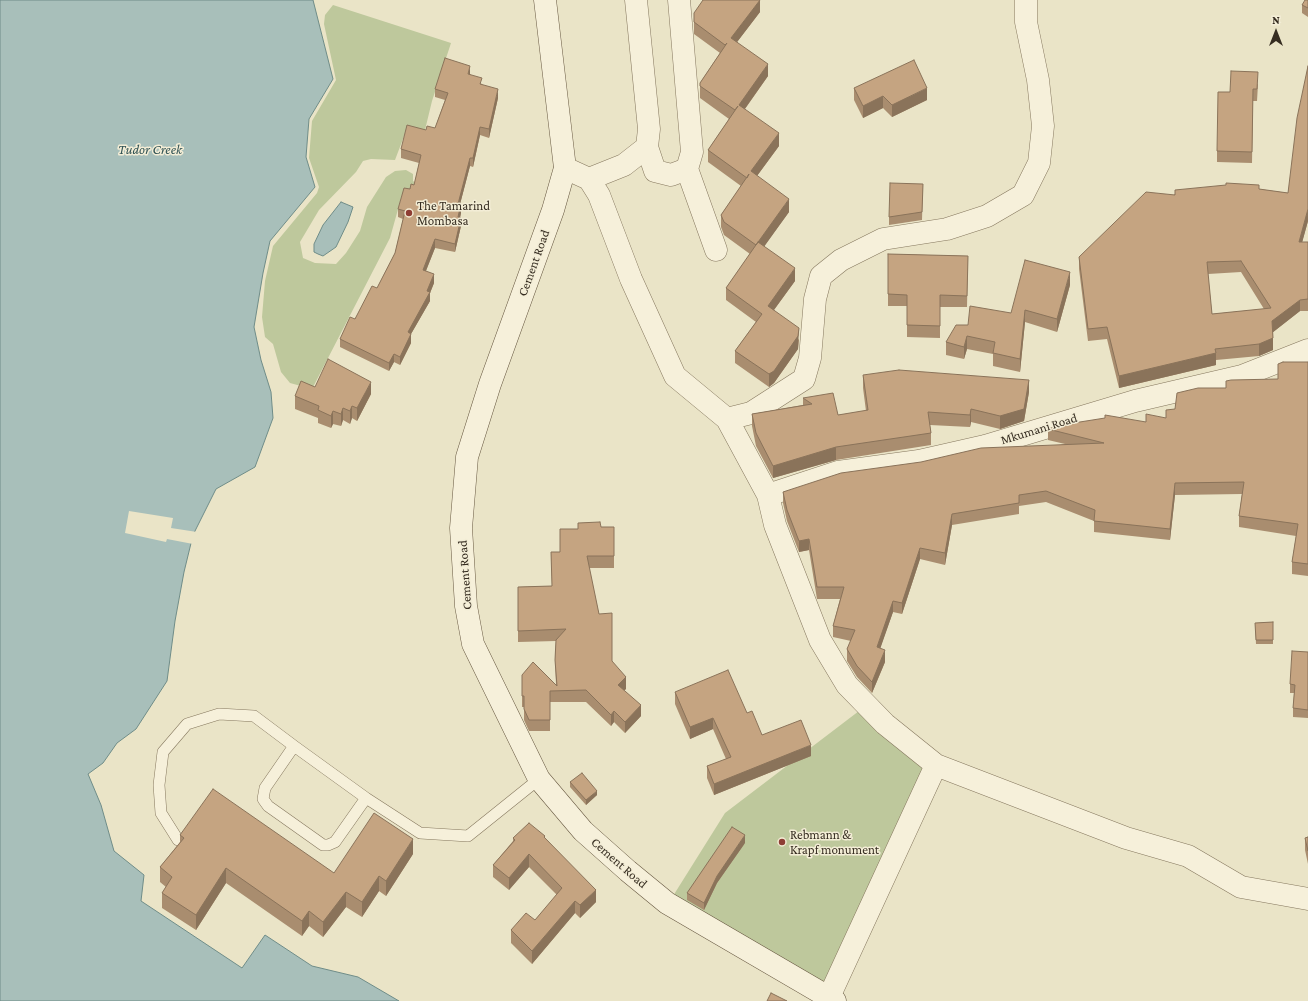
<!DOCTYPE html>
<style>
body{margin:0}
#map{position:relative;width:1308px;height:1001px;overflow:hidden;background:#eae4c7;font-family:"Crimson Pro",serif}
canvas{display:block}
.north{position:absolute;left:1256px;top:12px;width:40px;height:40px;-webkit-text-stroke:3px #f3edd6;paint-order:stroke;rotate:0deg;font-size:11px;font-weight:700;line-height:16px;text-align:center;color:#362d21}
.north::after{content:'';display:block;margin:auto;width:14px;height:18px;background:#362d21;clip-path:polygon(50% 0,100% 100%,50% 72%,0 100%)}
</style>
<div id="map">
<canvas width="1308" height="1001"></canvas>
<div class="north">N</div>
</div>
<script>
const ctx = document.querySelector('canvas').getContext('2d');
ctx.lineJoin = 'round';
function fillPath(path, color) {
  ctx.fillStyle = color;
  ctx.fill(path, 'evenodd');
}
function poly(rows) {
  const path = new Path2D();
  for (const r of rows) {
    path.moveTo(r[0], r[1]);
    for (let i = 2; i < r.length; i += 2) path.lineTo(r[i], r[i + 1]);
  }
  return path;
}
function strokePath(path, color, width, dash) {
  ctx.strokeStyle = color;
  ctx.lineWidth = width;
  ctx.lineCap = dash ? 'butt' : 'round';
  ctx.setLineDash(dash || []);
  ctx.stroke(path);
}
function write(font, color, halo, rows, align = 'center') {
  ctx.font = font + ' "Crimson Pro",serif';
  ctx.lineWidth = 3;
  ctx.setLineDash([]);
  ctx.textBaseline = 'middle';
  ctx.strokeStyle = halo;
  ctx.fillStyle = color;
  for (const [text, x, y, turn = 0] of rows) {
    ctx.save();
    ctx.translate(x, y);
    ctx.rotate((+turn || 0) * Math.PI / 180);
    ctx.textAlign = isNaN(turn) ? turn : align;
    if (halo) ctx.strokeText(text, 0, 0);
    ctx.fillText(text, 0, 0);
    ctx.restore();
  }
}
fillPath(poly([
 [333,5,451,43,432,101,424,134,406,131,395,160,371,159,363,161,356,172,319,210,300,242,303,258,315,263,336,264,346,253,360,231,367,207,386,177,395,171,406,170,413,174,413,181,418,185,402,195,390,238,312,389,290,383,281,372,273,344,265,337,262,317,265,281,273,246,317,193,319,187,309,158,312,121,336,80,324,24,325,15],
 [859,711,936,765,824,995,673,896,725,813]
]), '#bec89c');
const water = poly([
 [0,0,313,0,333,79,309,119,306,157,315,187,270,241,263,273,254,327,261,360,271,392,273,418,255,467,216,489,193,535,184,572,175,621,167,681,136,729,117,743,103,763,88,774,101,805,114,851,144,875,141,901,242,968,265,935,312,966,358,977,399,1001,0,1001,0,0],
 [341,202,353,207,348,222,336,247,323,256,318,254,314,252,314,244,323,225,341,202]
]);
fillPath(water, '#a8bfba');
strokePath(water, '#6f8c88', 1);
fillPath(poly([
 [129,511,173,518,171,528,197,532,193,544,167,539,166,542,125,533]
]), '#eae4c7');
const service = poly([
 [294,746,366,798,335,842,328,845,323,845,268,806,263,799,265,788,294,746],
 [366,798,420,833,468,836,539,779],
 [178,840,161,813,159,785,163,752,187,724,219,714,254,716,294,746]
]);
const minor = poly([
 [647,147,655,171,671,175,687,169,692,152,679,0],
 [565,168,589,179,599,195,631,279,675,376,727,419,751,413,804,379,810,358,815,299,821,276,841,260,883,239,947,229,987,216,1023,195,1039,163,1043,126,1038,80,1026,22,1026,0],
 [687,169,716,250],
 [589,179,624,165,647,147,649,129,636,0],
 [727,419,768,495,775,525,820,640,847,685,885,724,936,765,829,997],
 [768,495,838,472,919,461,985,446,1135,401,1242,376,1308,350],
 [936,765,1126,838,1188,856,1241,887,1308,899]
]);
const secondary = poly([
 [545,0,565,168,553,210,490,384,467,457,461,528,466,606,473,644,539,779,583,831,628,871,667,903,835,1001]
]);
strokePath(service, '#85775e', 12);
strokePath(minor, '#85775e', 23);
strokePath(secondary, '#675841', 23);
strokePath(service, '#f6f0da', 11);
strokePath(minor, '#f6f0da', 22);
strokePath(secondary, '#f6f0da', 22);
fillPath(poly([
 [760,0,760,12,737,42,768,76,745,109,779,146,757,176,789,212,764,246,795,281,774,310,799,340,798,349,774,383,769,387,735,363,735,351,756,322,726,300,726,288,750,254,724,235,721,227,721,215,741,186,708,162,708,150,729,119,700,98,700,83,720,53,694,34,694,13],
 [1308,0,1308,17,1302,13,1302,5],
 [1308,66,1308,221,1302,242,1308,242,1308,311,1300,311,1273,332,1273,350,1259,356,1216,360,1216,365,1119,388,1107,339,1088,341,1079,269,1079,257,1175,194,1175,190,1259,189,1288,193],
 [1241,272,1264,309,1212,314,1208,274],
 [470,74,498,98,489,138,480,135,473,167,470,166,460,204,461,213,460,218,461,226,455,252,435,248,426,271,434,283,430,293,430,301,411,334,411,343,400,365,394,362,389,371,340,347,340,339,377,288,395,253,403,219,398,217,398,209,410,189,414,185,419,163,401,158,401,149,426,130,435,128,445,100,435,97,435,89],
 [1258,84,1257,101,1253,101,1252,163,1217,162,1217,151,1230,92],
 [854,88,927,100,892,117,883,108,863,118,854,100],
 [923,184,922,220,889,225,889,217],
 [888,254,968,256,967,307,940,307,940,338,907,337,907,306,888,306],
 [1070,285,1057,332,1025,322,1020,372,993,366,993,354,967,349,964,359,946,355,946,342,968,325,1011,313],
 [1308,362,1308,576,1292,574,1292,562,1296,536,1239,527,1239,516,1242,494,1175,495,1170,540,1094,532,1094,521,1046,502,1019,506,1019,514,952,525,945,565,920,559,902,614,893,612,880,648,885,662,872,693,857,677,847,661,847,649,851,641,833,637,833,626,840,599,817,599,809,550,799,552,787,521,783,503,783,492,1065,444,1048,440,1048,429,1146,422,1166,418,1175,409,1226,388,1278,379],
 [863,375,1029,392,1024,421,1000,429,971,422,970,427,930,425,931,433,931,445,836,460,773,478,756,446,752,426,752,414,803,405,803,398,838,415,866,411,863,388],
 [315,387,371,394,357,421,352,418,350,424,343,420,341,426,333,424,331,428,318,423,318,418,295,409,295,396],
 [601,527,614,527,614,568,589,568,599,614,612,661,626,689,624,690,641,716,625,733,614,722,611,726,586,702,550,702,550,731,529,731,524,720,524,707,522,707,522,675,556,685,555,660,556,641,518,642,518,587,552,586,551,552,560,552],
 [1273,622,1273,644,1256,644,1255,623],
 [1308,652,1308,718,1293,717,1293,708,1294,693,1290,693,1290,684],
 [675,692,747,713,762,735,811,756,714,795,707,778,707,766,726,759,713,729,690,739,675,704],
 [570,782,597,795,586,805,570,787],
 [180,835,334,873,413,854,386,896,379,891,362,917,346,907,323,937,309,926,302,936,226,883,196,930,162,908,162,893,166,887,160,882,160,867,180,842],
 [1308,837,1308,864,1305,850,1305,838],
 [513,838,545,838,596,902,580,918,575,913,532,964,511,943,511,930,535,920,557,895,529,867,509,890,493,877,493,865,513,841],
 [745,843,717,883,704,910,687,900,687,893]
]), '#a98d6f');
fillPath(poly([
 [760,0,760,12,731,50,731,38],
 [768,64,768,76,739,117,739,105],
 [470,66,470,75,468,74],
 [927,88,927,100,892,117,892,105],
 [498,89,498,98,489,138,489,129],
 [883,96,883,108,863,118,863,106],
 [480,127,480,135,473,167,473,158],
 [779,133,779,146,751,184,751,171],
 [470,158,470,166,458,212,458,204],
 [789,199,789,212,756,258,756,245],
 [461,204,461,213,458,226,458,217],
 [1308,209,1308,221,1299,254,1299,242],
 [461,218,461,226,455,252,455,244],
 [435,239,435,248,423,278,423,270],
 [795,268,795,281,768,318,768,306],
 [1070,272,1070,285,1057,332,1057,319],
 [434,274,434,283,430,293,430,301,411,334,411,343,400,365,400,357,408,332],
 [1300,300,1300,311,1272,333,1272,321],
 [1025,310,1025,322,1020,372,1020,359],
 [799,328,798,349,774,383,769,387,769,374],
 [967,336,967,349,964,359,964,347],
 [1273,338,1273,350,1259,356,1259,344],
 [1216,353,1216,365,1119,388,1119,376],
 [394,354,394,362,389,371,389,363],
 [1029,380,1029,392,1024,421,1000,429,1000,416],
 [371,382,371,394,357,421,357,408],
 [352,406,352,418,350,424,350,411],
 [343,408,343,420,341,426,341,414],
 [971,409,971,422,970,427,970,415],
 [333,411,333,424,331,428,331,416],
 [836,447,836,460,773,478,773,466],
 [1175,483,1175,495,1170,540,1170,529],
 [952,514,952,525,945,565,945,553],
 [809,539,809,550,799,552,799,541],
 [920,548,920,559,902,614,902,603],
 [893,601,893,612,877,658,877,647],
 [885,650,885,662,872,693,872,682],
 [626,677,626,689,618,696,618,685],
 [641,705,641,716,625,733,625,722],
 [614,711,614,722,611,726,611,715],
 [713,718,713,729,690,739,690,727],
 [811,745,811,756,714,795,714,784],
 [597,791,597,795,586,805,586,800],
 [745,835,745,843,717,883,704,910,704,903,717,876],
 [413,839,413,854,386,896,386,881],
 [529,854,529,867,509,890,509,878],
 [226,868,226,883,196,930,196,915],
 [379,876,379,891,362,917,362,902],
 [596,890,596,902,580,918,580,905],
 [346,892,346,907,323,937,323,922],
 [575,901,575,913,532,964,532,951],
 [309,911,309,926,302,936,302,921]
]), '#8a735a');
const building = poly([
 [703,0,760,0,731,38,768,64,739,105,779,133,751,171,789,199,756,245,724,222,721,215,749,174,747,178,708,150,738,106,735,110,700,86,700,83,727,43,725,45,694,22,694,13,703,0],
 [1305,0,1308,0,1308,8,1302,5,1305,0],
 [445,58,470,66,468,74,482,78,480,84,498,89,489,129,480,127,473,158,470,158,458,204,461,204,458,217,461,218,455,244,435,239,423,270,434,274,427,291,430,292,408,332,411,334,400,357,394,354,389,363,340,339,350,317,355,319,372,286,377,288,395,253,405,211,398,209,404,188,410,189,411,184,414,185,421,155,401,149,407,125,426,130,427,126,435,128,448,93,435,89,445,58],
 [914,60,927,88,892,105,883,96,863,106,854,88,914,60],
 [1308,66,1308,209,1299,242,1308,242,1308,299,1300,300,1272,321,1273,338,1259,344,1215,349,1216,353,1119,376,1107,327,1088,329,1079,257,1146,192,1175,195,1175,190,1226,185,1226,183,1259,185,1259,189,1288,193,1297,118,1308,66],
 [1241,261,1271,308,1212,314,1207,262,1241,261],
 [1231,71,1258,72,1257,89,1253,89,1252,152,1217,151,1218,92,1230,92,1231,71],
 [890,183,923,184,922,212,889,217,890,183],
 [758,242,795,268,768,306,799,328,798,336,774,371,769,374,735,351,762,314,726,288,758,242],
 [888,254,968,256,967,296,940,295,940,326,907,325,907,295,888,294,888,254],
 [1025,260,1070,272,1057,319,1025,310,1020,359,993,353,995,342,967,336,964,347,946,342,956,325,968,325,970,306,1011,313,1025,260],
 [328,359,371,382,357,408,352,406,350,411,343,408,341,414,333,411,331,416,318,410,319,406,295,396,301,381,315,387,328,359],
 [1283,362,1308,362,1308,564,1292,562,1298,524,1239,516,1244,482,1175,483,1170,529,1094,521,1095,510,1046,491,1019,495,1019,503,952,514,945,553,920,548,902,603,893,601,877,647,885,650,872,682,857,666,847,649,855,630,833,626,844,587,817,587,809,539,799,541,787,510,783,492,841,473,921,462,981,448,1104,443,1048,429,1061,425,1105,418,1105,415,1146,422,1146,414,1166,418,1166,410,1175,409,1177,393,1198,388,1226,388,1226,381,1231,380,1278,379,1278,364,1283,362],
 [899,370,1029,380,1024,409,1000,416,971,409,970,415,928,412,931,433,836,447,773,466,756,433,752,414,812,404,803,398,833,393,838,415,868,410,863,375,899,370],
 [600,522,601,527,614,527,614,556,587,556,599,614,612,613,612,661,626,677,618,685,641,705,625,722,614,711,611,715,586,690,550,691,550,720,529,720,524,709,524,696,522,696,522,675,533,662,557,686,555,660,556,640,566,629,518,631,518,587,552,586,551,552,560,552,560,529,578,529,578,523,600,522],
 [1273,622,1273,640,1256,640,1255,623,1273,622],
 [1292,651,1308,652,1308,710,1293,708,1295,685,1290,684,1292,651],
 [728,670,747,713,752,711,762,735,801,720,811,745,714,784,707,766,731,757,713,718,690,727,675,692,728,670],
 [582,773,597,791,586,800,570,782,582,773],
 [213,789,334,873,374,813,413,839,386,881,379,876,362,902,346,892,323,922,309,911,302,921,226,868,196,915,162,893,172,877,160,867,184,838,180,835,213,789],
 [529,823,545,836,544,837,596,890,580,905,575,901,532,951,511,930,526,913,535,920,562,888,529,854,509,878,493,865,515,840,513,838,529,823],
 [732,827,745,835,717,876,704,903,687,893,732,827],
 [1308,837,1308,851,1305,838,1308,837],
 [771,993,787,1001,767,1001,771,993]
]);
fillPath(building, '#c5a481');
strokePath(building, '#8a735a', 1);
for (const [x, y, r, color] of [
 [409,213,4,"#8e3d34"],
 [782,842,4,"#8e3d34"]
]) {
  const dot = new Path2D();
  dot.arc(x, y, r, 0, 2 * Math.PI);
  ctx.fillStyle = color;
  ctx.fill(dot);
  strokePath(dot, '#f3edd6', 1.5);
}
write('13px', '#362d21', '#f3edd6', [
 ["The Tamarind",417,206],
 ["Mombasa",417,221],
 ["Rebmann &",790,835],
 ["Krapf monument",790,850]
], 'left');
write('13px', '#362d21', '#f3edd6', [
 ["Cement Road",534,263,-70],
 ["Mkumani Road",1039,429,-17],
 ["Cement Road",465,575,-94],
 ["Cement Road",619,863,41]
]);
write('italic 14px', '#315355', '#f3edd6', [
 ["Tudor Creek",150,150]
]);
</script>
